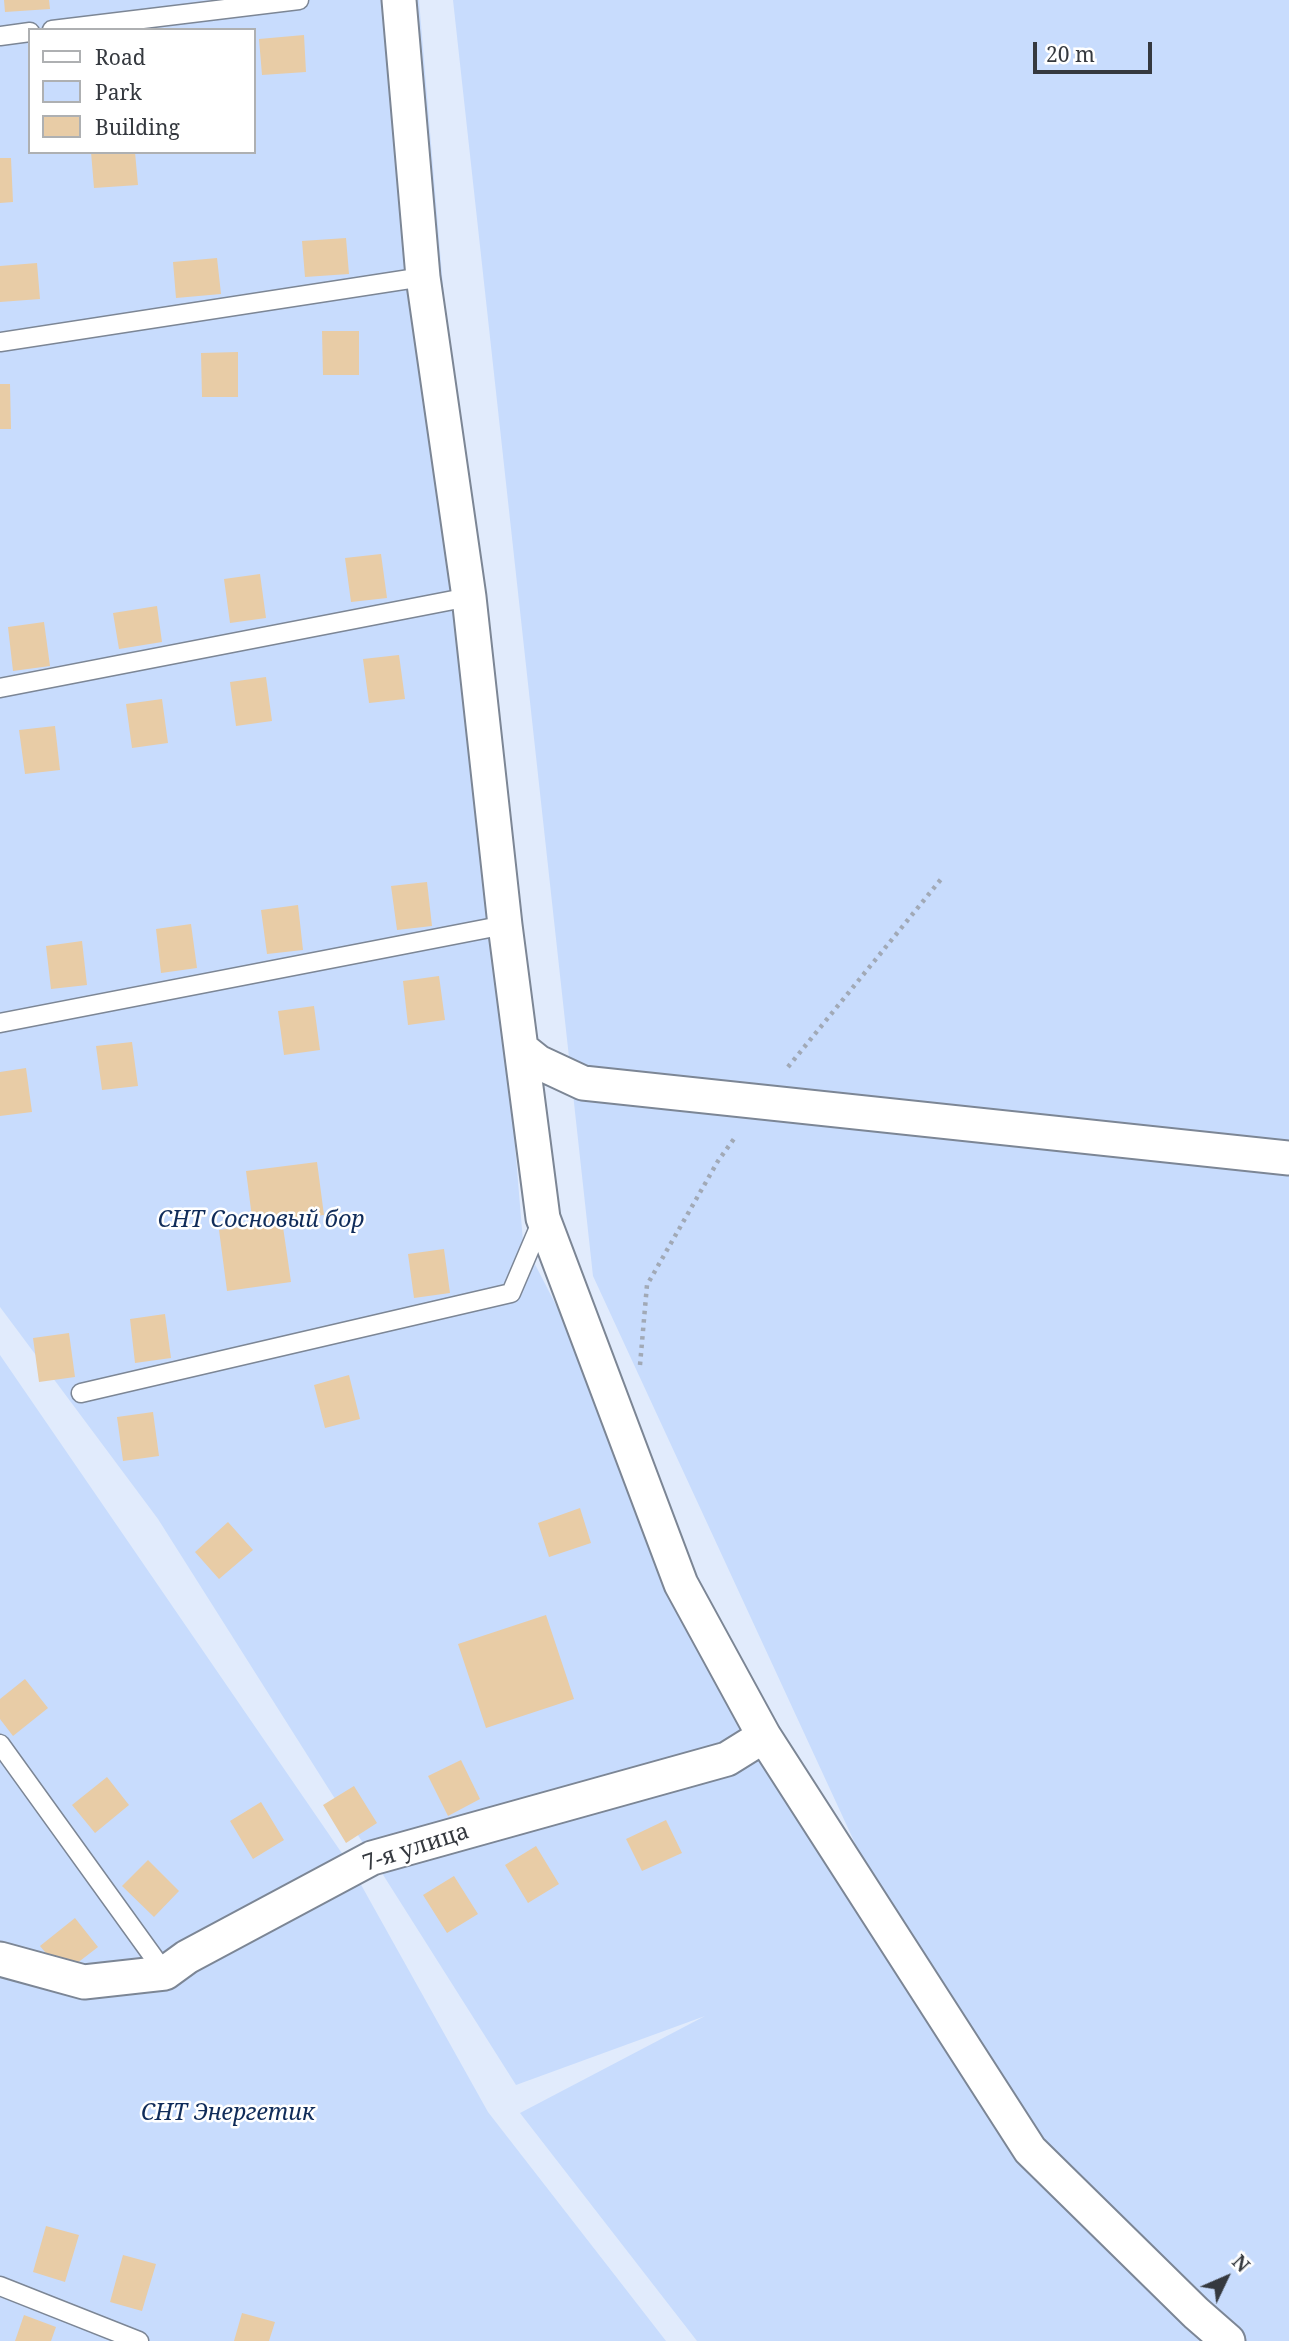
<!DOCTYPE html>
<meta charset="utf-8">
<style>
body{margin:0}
#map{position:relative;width:1289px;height:2341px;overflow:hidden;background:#e1ebfc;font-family:"Noto Serif",serif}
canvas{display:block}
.legend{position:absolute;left:28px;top:28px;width:228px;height:126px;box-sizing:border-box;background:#fff;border:2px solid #aeb0b2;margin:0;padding:9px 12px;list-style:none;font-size:21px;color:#35393f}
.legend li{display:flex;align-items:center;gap:14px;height:35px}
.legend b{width:35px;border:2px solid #aeb0b2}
.north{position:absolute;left:1191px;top:2243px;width:70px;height:70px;-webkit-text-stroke:5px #fff;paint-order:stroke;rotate:46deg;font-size:19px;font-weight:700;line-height:28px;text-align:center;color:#35393f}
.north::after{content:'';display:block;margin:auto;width:24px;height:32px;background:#35393f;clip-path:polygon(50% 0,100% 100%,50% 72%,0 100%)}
.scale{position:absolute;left:1033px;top:42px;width:119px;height:32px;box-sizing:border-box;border:4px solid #35393f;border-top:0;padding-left:9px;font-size:21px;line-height:24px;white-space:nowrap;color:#35393f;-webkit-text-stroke:5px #fff;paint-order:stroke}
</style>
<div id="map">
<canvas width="1289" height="2341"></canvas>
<ul class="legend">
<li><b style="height:9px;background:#fff"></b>Road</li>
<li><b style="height:19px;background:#c8dcfd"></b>Park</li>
<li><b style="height:19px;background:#e8cca6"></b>Building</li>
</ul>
<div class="north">N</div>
<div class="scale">20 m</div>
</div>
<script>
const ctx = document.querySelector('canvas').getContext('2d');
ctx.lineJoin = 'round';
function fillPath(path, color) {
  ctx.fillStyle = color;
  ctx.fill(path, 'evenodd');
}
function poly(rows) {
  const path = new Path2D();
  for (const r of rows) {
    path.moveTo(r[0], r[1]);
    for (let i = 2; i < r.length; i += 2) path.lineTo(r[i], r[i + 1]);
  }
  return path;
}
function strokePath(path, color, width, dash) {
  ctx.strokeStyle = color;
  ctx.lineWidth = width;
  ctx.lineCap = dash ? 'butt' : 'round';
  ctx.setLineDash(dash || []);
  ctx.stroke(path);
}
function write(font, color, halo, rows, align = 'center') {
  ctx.font = font + ' "Noto Serif",serif';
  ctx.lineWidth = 5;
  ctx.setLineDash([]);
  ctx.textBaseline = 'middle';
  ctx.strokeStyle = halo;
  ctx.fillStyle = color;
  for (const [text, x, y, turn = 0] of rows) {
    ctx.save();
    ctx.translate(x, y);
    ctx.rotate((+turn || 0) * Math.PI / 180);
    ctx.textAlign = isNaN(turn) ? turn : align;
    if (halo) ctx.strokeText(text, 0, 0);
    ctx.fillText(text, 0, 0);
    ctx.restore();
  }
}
fillPath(poly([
 [0,0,419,0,523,1241,725,1633,873,1927,890,1919,593,1276,453,0,1289,0,1289,2341,697,2341,520,2113,705,2016,516,2085,158,1519,0,1307],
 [30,30,254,30,254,152,30,152],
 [0,1355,350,1865,488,2112,666,2341,0,2341]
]), '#c8dcfd');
fillPath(poly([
 [4,0,49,0,50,9,5,12],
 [304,35,306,72,262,75,259,39],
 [91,152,135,152,138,185,94,188],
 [0,158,11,158,13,202,0,203],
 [346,238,349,274,305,277,302,241],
 [217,258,221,294,176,298,173,262],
 [37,263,40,299,0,302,0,266],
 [322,331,359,331,359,375,323,375],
 [238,352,238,397,202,397,201,353],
 [0,384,10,384,11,429,0,429],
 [381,554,387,598,351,602,345,558],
 [260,574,266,618,230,623,224,579],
 [157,606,162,642,119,649,113,613],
 [44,622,50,666,13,671,8,627],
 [399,655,405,699,369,703,363,659],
 [266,677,272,721,236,726,230,682],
 [162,699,168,743,132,748,126,704],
 [55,726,60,770,25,774,19,730],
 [427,882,432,926,397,930,391,886],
 [298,905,303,950,267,954,261,910],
 [191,924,197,968,161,973,156,929],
 [82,941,87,985,51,989,46,946],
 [439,976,445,1020,408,1025,403,981],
 [314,1006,320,1050,284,1055,278,1011],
 [132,1042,138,1086,102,1090,96,1046],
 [26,1068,32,1112,0,1116,0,1072],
 [317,1162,324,1215,282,1220,291,1282,227,1291,219,1230,253,1225,246,1171],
 [444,1249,450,1293,414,1298,408,1254],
 [165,1314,171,1358,135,1363,130,1319],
 [69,1333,75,1377,39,1382,33,1338],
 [349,1375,360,1419,325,1428,314,1385],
 [153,1412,159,1456,123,1461,117,1417],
 [580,1508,591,1543,549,1557,538,1523],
 [228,1522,253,1550,219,1579,195,1552],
 [546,1615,574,1699,486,1728,458,1644],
 [25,1679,48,1708,13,1736,0,1719,0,1699],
 [461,1760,480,1799,448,1816,428,1776],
 [107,1777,129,1805,95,1833,72,1805],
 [354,1786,377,1823,346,1843,323,1805],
 [261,1802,284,1840,253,1859,230,1821],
 [666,1820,682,1853,642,1871,626,1839],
 [536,1846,559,1884,528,1903,505,1865],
 [148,1860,179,1891,154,1917,122,1886],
 [454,1876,478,1914,447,1933,423,1895],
 [75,1918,98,1947,63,1974,40,1946],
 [46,2226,79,2235,65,2282,33,2272],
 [123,2255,156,2264,142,2311,110,2302],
 [242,2313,275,2322,269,2341,234,2341],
 [24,2315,56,2327,51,2341,15,2341]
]), '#e8cca6');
const service = poly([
 [52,30,299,0],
 [0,36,30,32],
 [0,342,423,277],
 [0,688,469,597],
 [0,1023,505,925],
 [81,1393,511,1293,543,1218],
 [0,1744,165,1973],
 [0,2286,139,2341]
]);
const minor = poly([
 [399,0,423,277,469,597,505,925,543,1218,681,1584,764,1736,1030,2150,1196,2313,1228,2341],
 [523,1050,538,1062,583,1083,1289,1158],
 [0,1959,84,1982,165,1973,187,1957,372,1858,727,1759,764,1736]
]);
strokePath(service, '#7c8695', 21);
strokePath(minor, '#7c8695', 37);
strokePath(poly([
 [788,1067,942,878],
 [640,1365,647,1285,718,1161,736,1136]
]), '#a1a9b6', 4.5, [3.5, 5]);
strokePath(service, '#fff', 18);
strokePath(minor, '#fff', 33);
write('italic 23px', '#102c5a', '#fff', [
 ["СНТ Сосновый бор",261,1220],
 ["СНТ Энергетик",228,2113]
]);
write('23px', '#35393f', '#fff', [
 ["7-я улица",416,1848,-18]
]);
</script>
